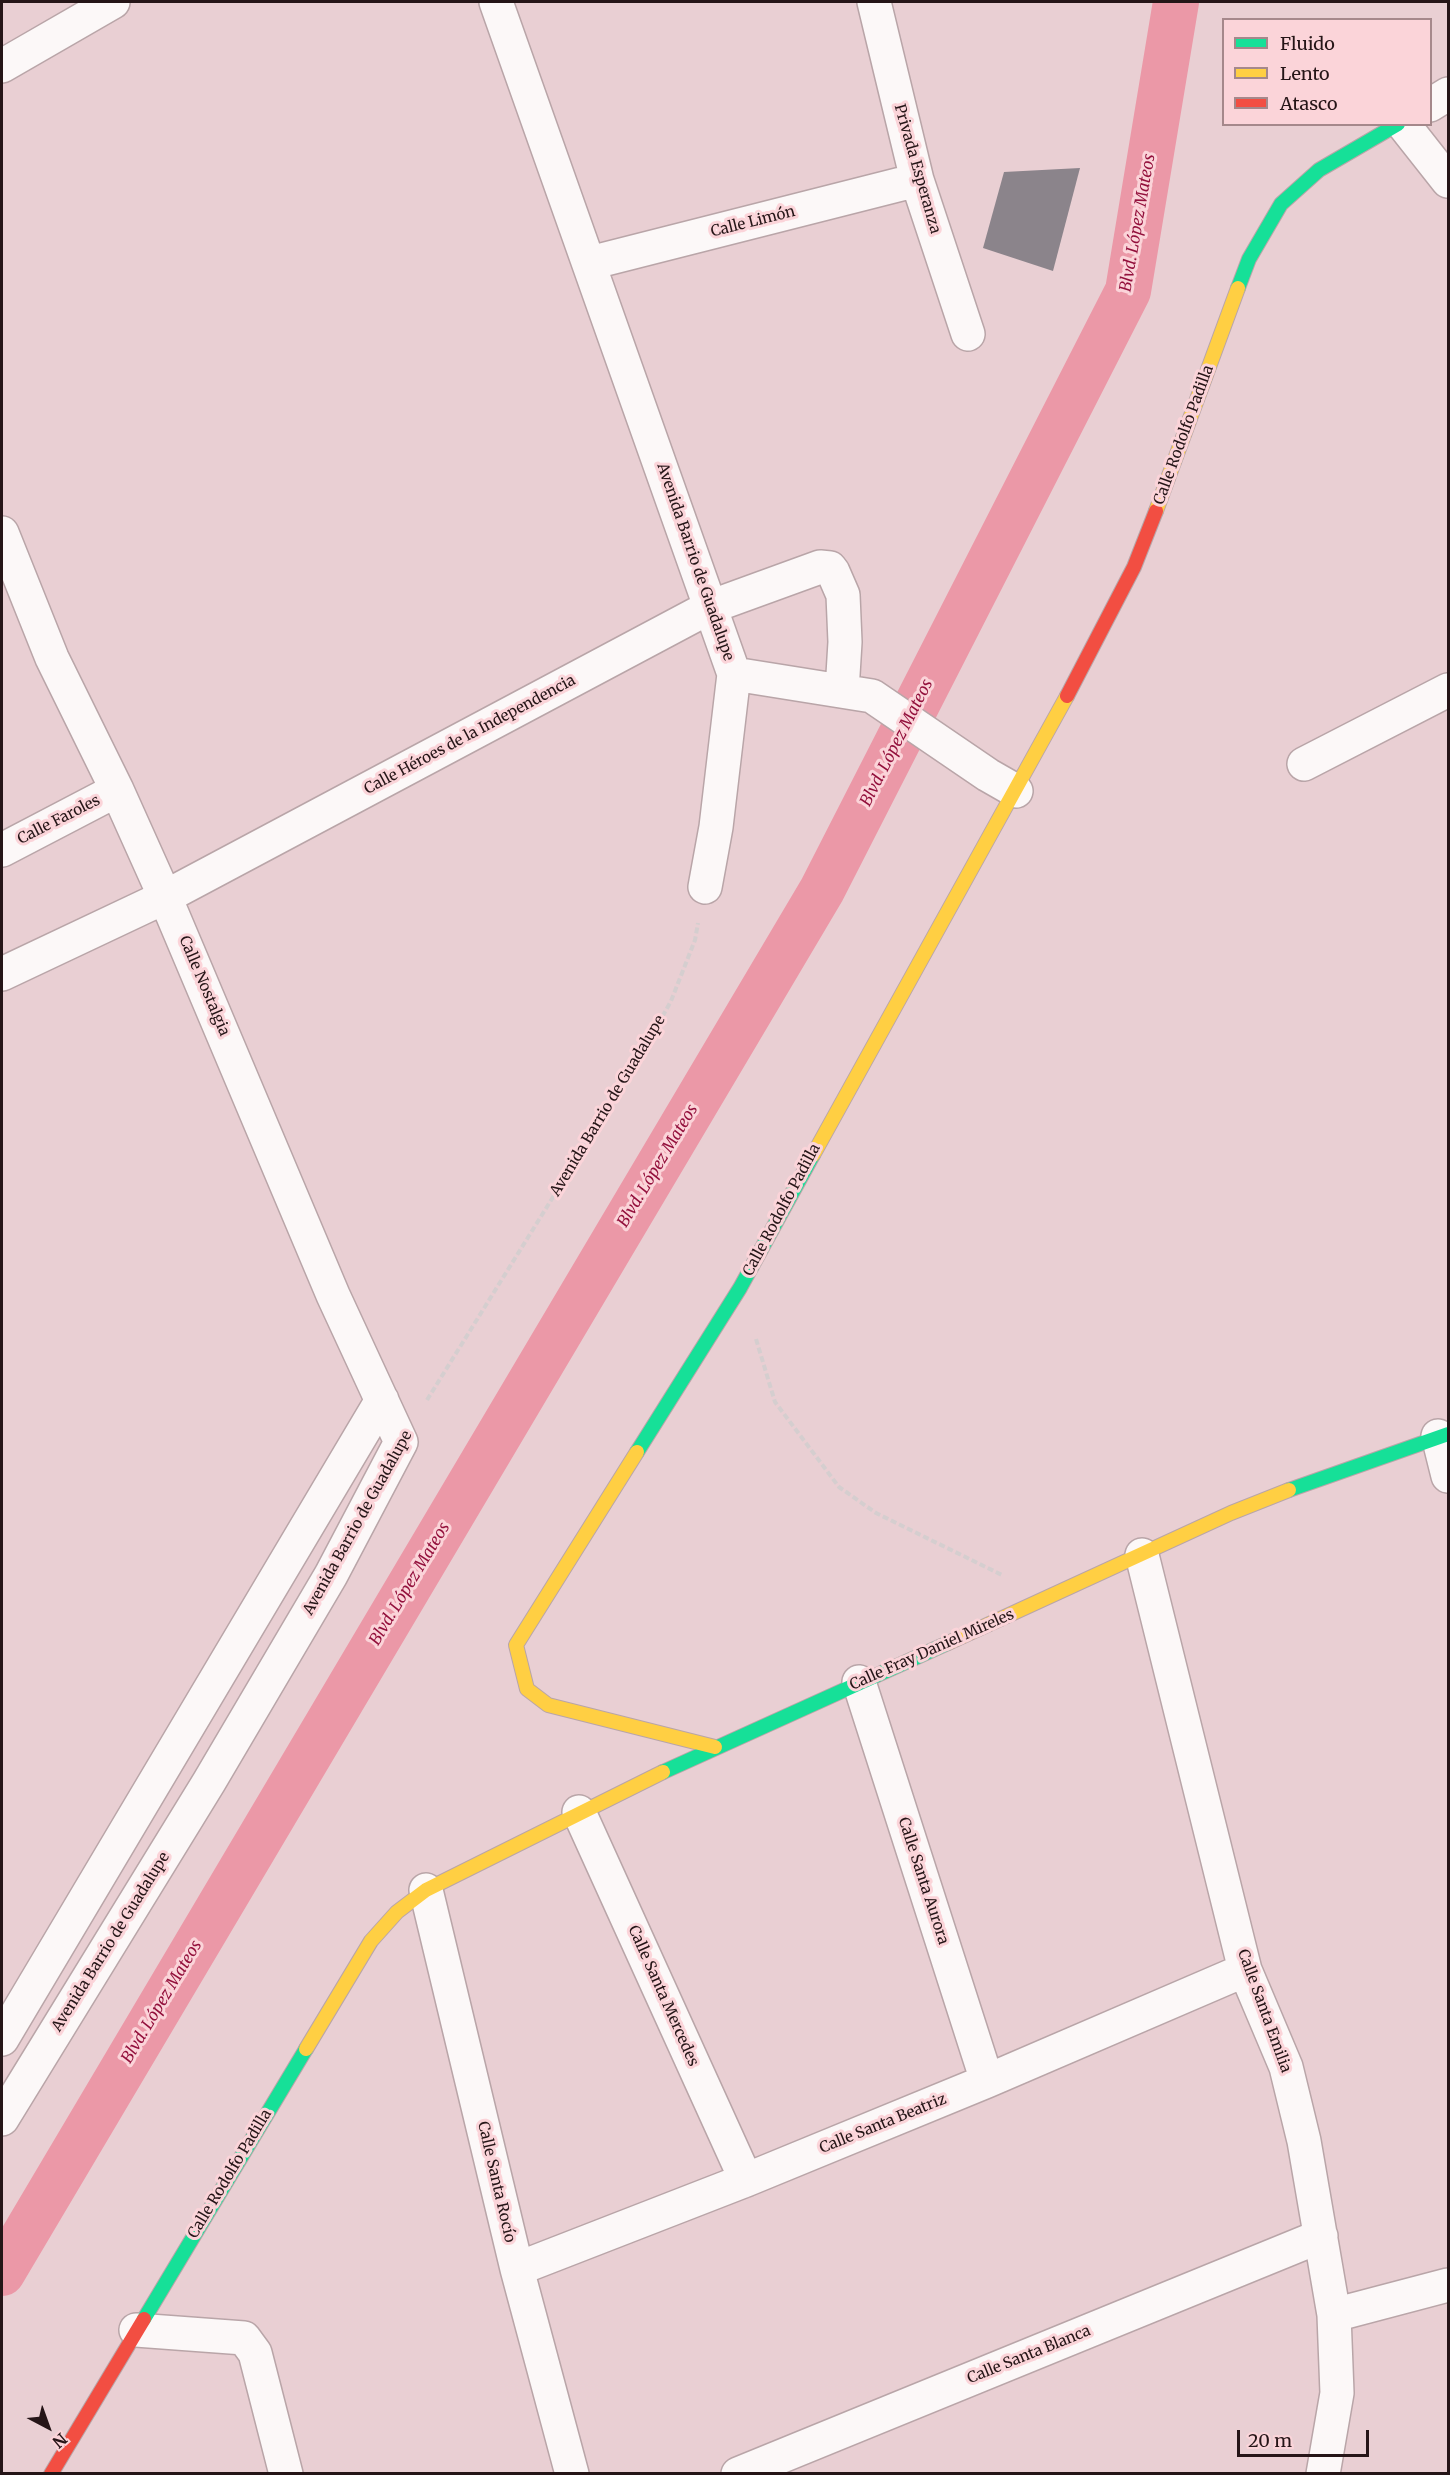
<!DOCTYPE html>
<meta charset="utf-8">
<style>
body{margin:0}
#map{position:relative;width:1450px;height:2475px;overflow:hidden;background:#e9cfd3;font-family:Merriweather,serif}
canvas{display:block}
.frame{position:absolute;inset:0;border:3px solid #251517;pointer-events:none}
.legend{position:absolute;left:1222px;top:18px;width:210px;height:108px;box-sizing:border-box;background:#fbd4d9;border:2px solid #a5888b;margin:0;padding:8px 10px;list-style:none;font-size:18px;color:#251517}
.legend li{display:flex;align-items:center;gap:12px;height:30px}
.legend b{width:30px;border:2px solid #a5888b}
.north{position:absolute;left:18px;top:2397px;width:60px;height:60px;-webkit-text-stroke:4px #fbd4d9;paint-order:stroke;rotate:139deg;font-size:16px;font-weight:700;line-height:24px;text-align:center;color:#251517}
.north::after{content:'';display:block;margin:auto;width:21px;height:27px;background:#251517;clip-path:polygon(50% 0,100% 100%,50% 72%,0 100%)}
.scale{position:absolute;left:1237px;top:2430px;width:132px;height:27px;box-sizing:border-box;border:3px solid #251517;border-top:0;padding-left:8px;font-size:18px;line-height:21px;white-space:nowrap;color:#251517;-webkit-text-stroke:4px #fbd4d9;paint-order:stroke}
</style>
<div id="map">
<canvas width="1450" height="2475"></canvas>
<div class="frame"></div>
<ul class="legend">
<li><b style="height:8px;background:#16e098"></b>Fluido</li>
<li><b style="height:8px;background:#ffcf43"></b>Lento</li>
<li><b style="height:8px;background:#f24e42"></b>Atasco</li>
</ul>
<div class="north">N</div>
<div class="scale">20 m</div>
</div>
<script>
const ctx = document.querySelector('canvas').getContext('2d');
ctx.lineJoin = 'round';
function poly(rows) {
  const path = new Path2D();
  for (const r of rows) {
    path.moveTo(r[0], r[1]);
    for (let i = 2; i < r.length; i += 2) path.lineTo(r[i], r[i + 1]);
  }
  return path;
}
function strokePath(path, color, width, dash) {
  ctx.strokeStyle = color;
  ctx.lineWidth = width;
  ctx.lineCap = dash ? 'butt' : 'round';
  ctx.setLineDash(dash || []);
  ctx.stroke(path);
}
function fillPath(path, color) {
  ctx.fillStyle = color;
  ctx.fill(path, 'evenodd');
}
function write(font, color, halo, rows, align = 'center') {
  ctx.font = font + ' Merriweather,serif';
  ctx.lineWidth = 6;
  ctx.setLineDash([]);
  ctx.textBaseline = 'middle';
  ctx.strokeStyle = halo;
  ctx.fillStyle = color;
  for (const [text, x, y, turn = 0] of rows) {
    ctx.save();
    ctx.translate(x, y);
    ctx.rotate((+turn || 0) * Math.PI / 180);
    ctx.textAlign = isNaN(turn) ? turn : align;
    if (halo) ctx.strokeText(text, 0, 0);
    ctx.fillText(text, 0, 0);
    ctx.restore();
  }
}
strokePath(poly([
 [2,2273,822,890,1128,291,1176,2]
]), '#eb98a7', 46);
fillPath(poly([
 [1080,168,1053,271,983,248,1004,172]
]), '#8b848b');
const street = poly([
 [496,2,734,674,716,827,705,887],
 [874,2,917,180,968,334],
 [2,66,113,2],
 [1430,105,1448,94],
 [1403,124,1448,181],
 [590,263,917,180],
 [2,533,52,658,117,790,165,897,333,1295,401,1442,331,1575,209,1782,2,2119],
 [734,674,872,696,988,775,1016,791],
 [1304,764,1448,690],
 [2,850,117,790],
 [2,974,165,897,710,607,820,567,830,568,833,572,843,595,845,642,842,691],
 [1438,1436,1448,1476],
 [1142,1555,1245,1970,1286,2067,1304,2141,1334,2315,1337,2393,1323,2474],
 [859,1682,987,2081],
 [579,1812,746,2180],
 [426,1890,517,2269,572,2474],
 [2,2039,382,1400],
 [517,2269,746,2180,987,2081,1245,1970],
 [1334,2315,1448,2285],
 [136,2330,244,2338,255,2353,286,2474],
 [738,2474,1321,2236]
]);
const fast = poly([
 [1238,288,1249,259,1281,204,1319,170,1398,124],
 [637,1452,740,1288,813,1155],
 [1289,1490,1448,1434],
 [663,1772,948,1643],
 [144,2319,306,2049]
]);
const slow = poly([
 [1156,511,1238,288],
 [813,1155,1067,696],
 [637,1452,516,1645,527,1689,548,1705,715,1747],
 [948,1643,1231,1513,1289,1490],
 [306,2049,371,1941,397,1912,426,1890,663,1772]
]);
const jam = poly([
 [1067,696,1134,567,1156,511],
 [51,2474,144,2319]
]);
strokePath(street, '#b9a5a8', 36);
strokePath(fast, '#b9a5a8', 16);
strokePath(slow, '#b9a5a8', 16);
strokePath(jam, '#b9a5a8', 16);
strokePath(poly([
 [756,1339,775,1402,839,1487,876,1513,1002,1575],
 [427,1400,640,1057,671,1001,695,940,698,923]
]), '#d5cecf', 4, [6, 3]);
strokePath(street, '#fcf8f8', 33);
strokePath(fast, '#16e098', 14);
strokePath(slow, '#ffcf43', 14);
strokePath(jam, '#f24e42', 14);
write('15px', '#251517', '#fbd4d9', [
 ["Privada Esperanza",917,169,74],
 ["Calle Limón",753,222,-14],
 ["Calle Rodolfo Padilla",1184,435,-70],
 ["Avenida Barrio de Guadalupe",695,562,71],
 ["Calle Héroes de la Independencia",470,735,-28],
 ["Calle Faroles",59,820,-27],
 ["Calle Nostalgia",204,986,67],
 ["Avenida Barrio de Guadalupe",608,1106,-59],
 ["Calle Rodolfo Padilla",782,1210,-62],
 ["Avenida Barrio de Guadalupe",358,1523,-61],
 ["Calle Fray Daniel Mireles",932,1650,-24],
 ["Calle Santa Aurora",923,1881,72],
 ["Avenida Barrio de Guadalupe",111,1942,-58],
 ["Calle Santa Mercedes",663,1996,66],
 ["Calle Santa Emilia",1264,2011,70],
 ["Calle Santa Beatriz",883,2124,-22],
 ["Calle Rodolfo Padilla",230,2174,-59],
 ["Calle Santa Rocío",496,2182,77],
 ["Calle Santa Blanca",1029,2355,-22]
]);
write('italic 16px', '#93103c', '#fbd4d9', [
 ["Blvd. López Mateos",1138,223,-80],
 ["Blvd. López Mateos",897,743,-63],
 ["Blvd. López Mateos",658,1166,-59],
 ["Blvd. López Mateos",410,1584,-59],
 ["Blvd. López Mateos",162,2002,-59]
]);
</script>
